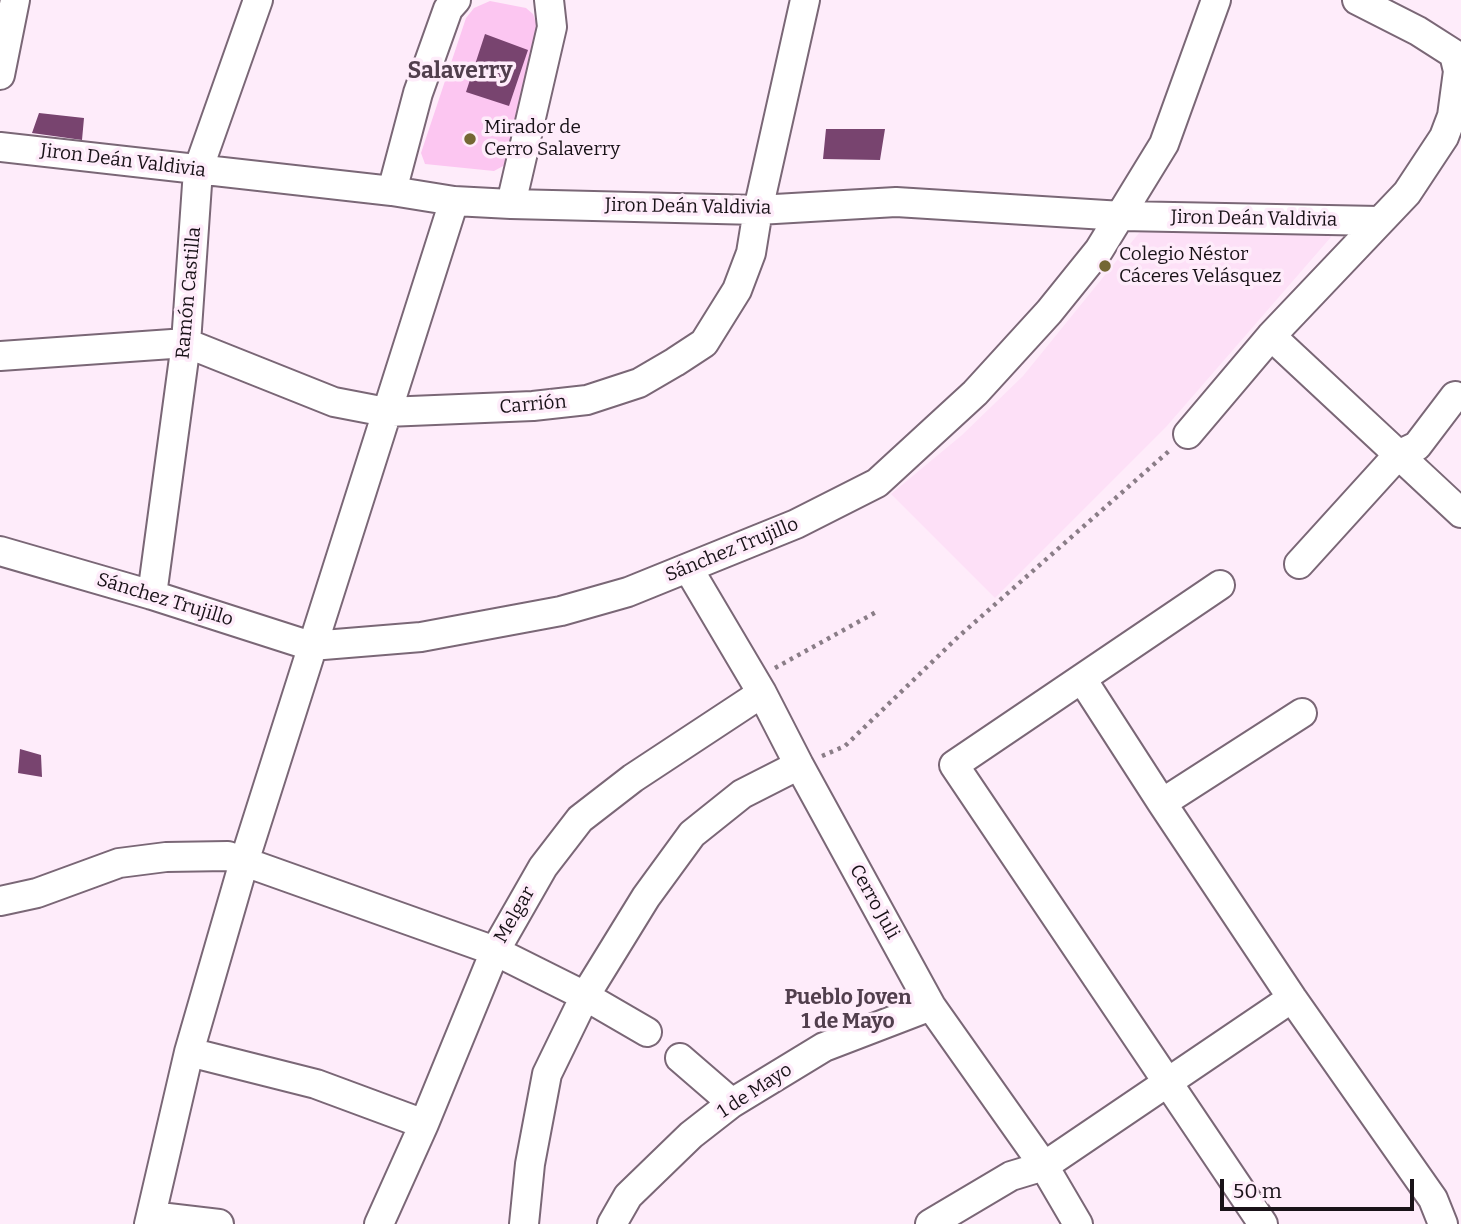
<!DOCTYPE html>
<meta charset="utf-8">
<style>
body{margin:0}
#map{position:relative;width:1461px;height:1224px;overflow:hidden;background:#feecfa;font-family:Bitter,serif}
canvas{display:block}
.scale{position:absolute;left:1220px;top:1179px;width:194px;height:32px;box-sizing:border-box;border:4px solid #191218;border-top:0;padding-left:9px;font-size:21px;line-height:24px;white-space:nowrap;color:#191218;-webkit-text-stroke:5px #feecfa;paint-order:stroke}
</style>
<div id="map">
<canvas width="1461" height="1224"></canvas>
<div class="scale">50 m</div>
</div>
<script>
const ctx = document.querySelector('canvas').getContext('2d');
ctx.lineJoin = 'round';
function fillPath(path, color) {
  ctx.fillStyle = color;
  ctx.fill(path, 'evenodd');
}
function poly(rows) {
  const path = new Path2D();
  for (const r of rows) {
    path.moveTo(r[0], r[1]);
    for (let i = 2; i < r.length; i += 2) path.lineTo(r[i], r[i + 1]);
  }
  return path;
}
function strokePath(path, color, width, dash) {
  ctx.strokeStyle = color;
  ctx.lineWidth = width;
  ctx.lineCap = dash ? 'butt' : 'round';
  ctx.setLineDash(dash || []);
  ctx.stroke(path);
}
function write(font, color, halo, rows, align = 'center') {
  ctx.font = font + ' Bitter,serif';
  ctx.lineWidth = 7;
  ctx.setLineDash([]);
  ctx.textBaseline = 'middle';
  ctx.strokeStyle = halo;
  ctx.fillStyle = color;
  for (const [text, x, y, turn = 0] of rows) {
    ctx.save();
    ctx.translate(x, y);
    ctx.rotate((+turn || 0) * Math.PI / 180);
    ctx.textAlign = isNaN(turn) ? turn : align;
    if (halo) ctx.strokeText(text, 0, 0);
    ctx.fillText(text, 0, 0);
    ctx.restore();
  }
}
fillPath(poly([
 [1152,217,1338,229,1166,427,995,598,891,494,962,435,1023,376]
]), '#fde0f7');
fillPath(poly([
 [490,1,526,8,533,14,538,28,507,164,494,171,425,164,421,153,466,18,474,8]
]), '#fcc6f1');
fillPath(poly([
 [485,34,528,50,509,106,466,92],
 [39,113,84,118,82,140,32,133],
 [826,129,885,129,880,160,823,159],
 [20,749,41,755,42,777,18,773]
]), '#78446f');
const minor = poly([
 [0,75,15,0],
 [0,147,392,191,454,201,511,204,758,210,896,202,1122,216,1379,221],
 [392,191,418,93,448,9,456,0],
 [511,204,552,27,549,0],
 [1271,336,1461,513],
 [0,356,186,343,334,402,386,412,533,406,587,400,639,383,675,362,704,343,737,290,751,253,758,210,805,0],
 [1188,434,1271,336,1407,193,1444,137,1452,116,1458,71,1454,54,1418,31,1357,0],
 [0,551,152,595,311,646,421,637,561,611,628,592,796,524,877,483,975,393,1049,312,1099,250,1164,144,1216,0],
 [1299,564,1398,455,1417,446,1455,396],
 [688,568,762,693,799,765,931,1006,1044,1166,1078,1224],
 [1220,585,954,765,1263,1224],
 [152,595,186,343,198,170,258,0],
 [1082,679,1162,803,1292,998,1433,1199,1443,1224],
 [1162,803,1302,713],
 [0,901,37,893,119,863,166,857,228,856,495,951,585,996,647,1032],
 [189,1052,316,1084,424,1124],
 [680,1058,732,1103],
 [151,1216,219,1224],
 [149,1224,189,1052,244,862,454,201],
 [379,1224,424,1124,495,951,543,867,580,819,633,778,762,693],
 [524,1224,530,1164,547,1074,585,996,646,897,692,834,742,794,799,765],
 [612,1224,628,1196,691,1135,732,1103,824,1047,931,1006],
 [930,1224,1011,1176,1044,1166,1292,998]
]);
strokePath(minor, '#7a6776', 32);
strokePath(poly([
 [775,668,878,611],
 [822,756,845,746,958,637,1169,451]
]), '#8a7d87', 4.5, [3.5, 5]);
strokePath(minor, '#fff', 28);
for (const [x, y, r, color] of [
 [470,139,7,"#746734"],
 [1105,266,7,"#746734"]
]) {
  const dot = new Path2D();
  dot.arc(x, y, r, 0, 2 * Math.PI);
  ctx.fillStyle = color;
  ctx.fill(dot);
  strokePath(dot, '#feecfa', 2.5);
}
write('19px', '#191218', '#feecfa', [
 ["Mirador de",484,128],
 ["Cerro Salaverry",484,150],
 ["Colegio Néstor",1119,255],
 ["Cáceres Velásquez",1119,277]
], 'left');
write('19px', '#191218', '#feecfa', [
 ["Jiron Deán Valdivia",123,161,7],
 ["Jiron Deán Valdivia",688,207,1],
 ["Jiron Deán Valdivia",1254,219,1],
 ["Ramón Castilla",189,293,-85],
 ["Carrión",533,405,-5],
 ["Sánchez Trujillo",732,550,-22],
 ["Sánchez Trujillo",165,600,17],
 ["Cerro Juli",874,902,61],
 ["Melgar",515,915,-60],
 ["1 de Mayo",755,1091,-33]
]);
write('bold 21px', '#513f4d', '#feecfa', [
 ["Pueblo Joven",848,998],
 ["1 de Mayo",848,1022]
]);
write('bold 23px', '#513f4d', '#feecfa', [
 ["Salaverry",460,72]
]);
</script>
